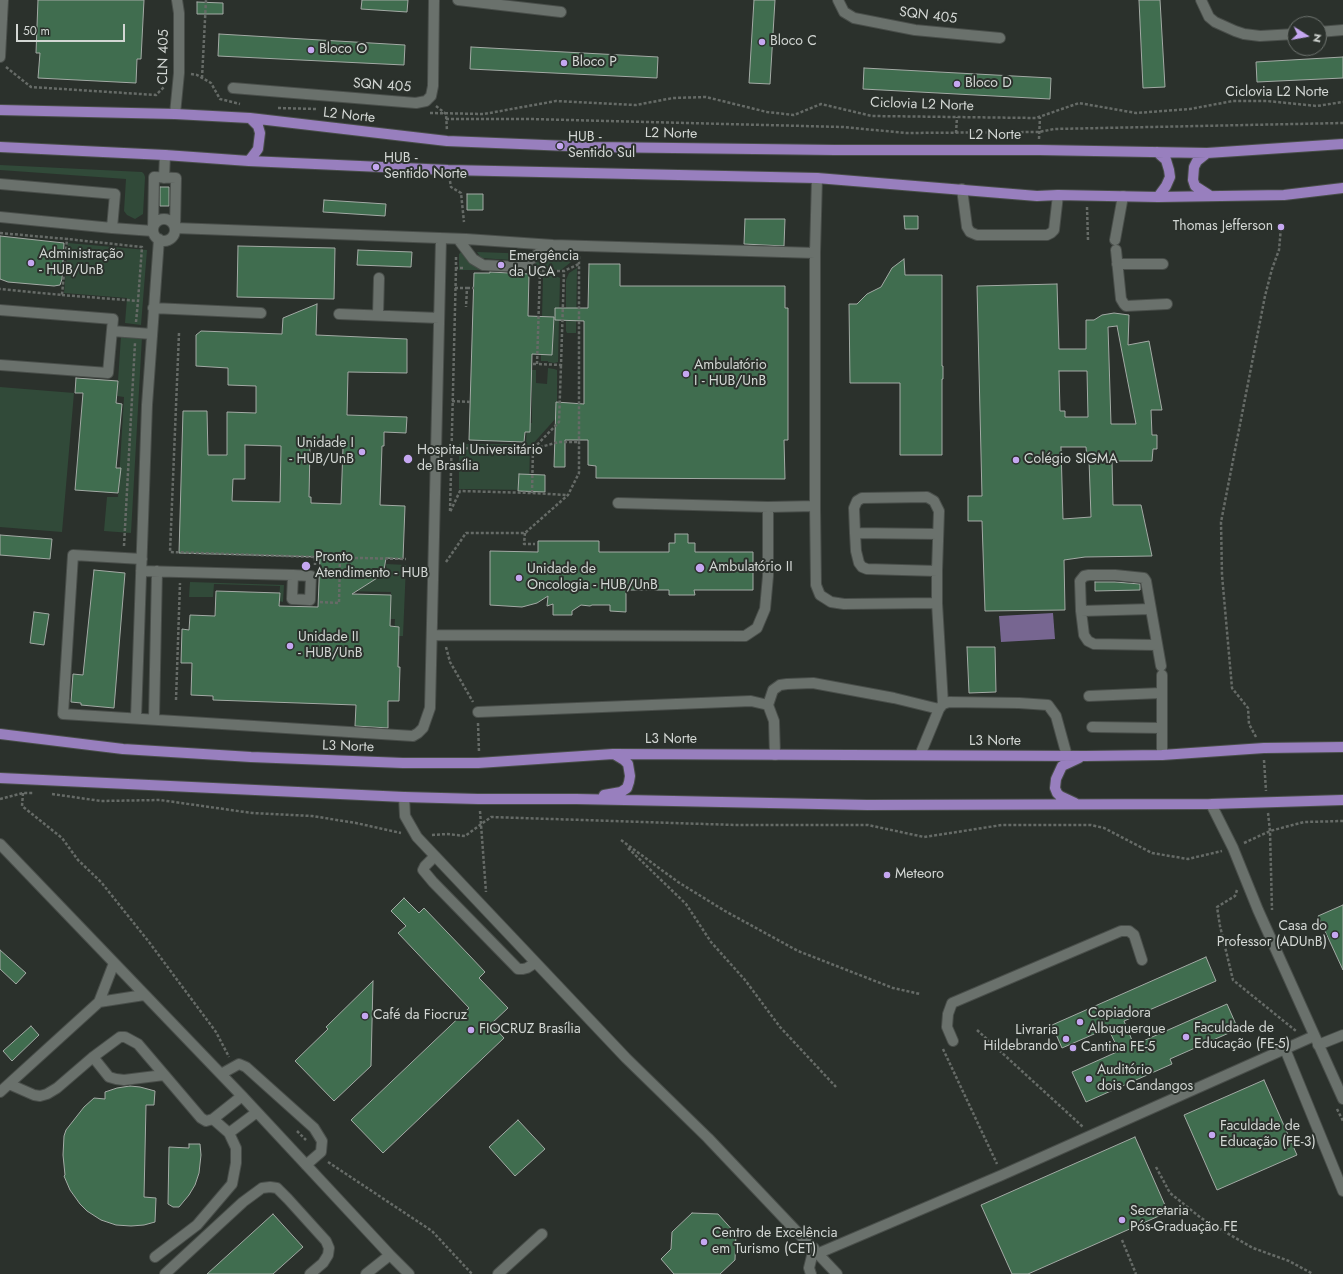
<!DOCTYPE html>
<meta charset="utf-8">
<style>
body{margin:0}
#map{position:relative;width:1343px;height:1274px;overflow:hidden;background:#2b312c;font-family:Jost,sans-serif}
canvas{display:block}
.north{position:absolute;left:1287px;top:16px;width:40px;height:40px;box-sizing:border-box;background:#2b312c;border:1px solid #6e736f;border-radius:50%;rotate:101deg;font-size:11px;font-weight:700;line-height:16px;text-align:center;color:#d3d7d4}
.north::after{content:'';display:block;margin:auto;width:14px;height:18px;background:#c5a7f1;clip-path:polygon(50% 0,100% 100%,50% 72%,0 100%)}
.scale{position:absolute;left:16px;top:24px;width:109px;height:18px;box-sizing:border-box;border:2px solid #d3d7d4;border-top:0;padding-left:5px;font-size:12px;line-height:14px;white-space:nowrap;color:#d3d7d4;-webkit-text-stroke:3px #2b312c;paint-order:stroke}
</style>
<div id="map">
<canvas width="1343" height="1274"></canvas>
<div class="north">N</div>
<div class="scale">50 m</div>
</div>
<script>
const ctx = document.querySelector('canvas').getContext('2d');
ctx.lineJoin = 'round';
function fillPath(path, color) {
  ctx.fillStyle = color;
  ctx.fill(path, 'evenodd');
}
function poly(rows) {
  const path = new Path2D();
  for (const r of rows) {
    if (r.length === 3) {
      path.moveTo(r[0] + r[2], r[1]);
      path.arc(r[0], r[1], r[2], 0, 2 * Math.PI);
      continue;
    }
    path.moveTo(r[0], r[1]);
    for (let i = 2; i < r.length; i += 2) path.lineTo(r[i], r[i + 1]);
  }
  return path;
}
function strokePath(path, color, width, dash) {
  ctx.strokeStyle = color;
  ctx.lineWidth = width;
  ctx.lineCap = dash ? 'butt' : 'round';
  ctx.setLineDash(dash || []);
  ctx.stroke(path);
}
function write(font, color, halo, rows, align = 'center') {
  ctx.font = font + ' Jost,sans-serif';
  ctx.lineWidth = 4;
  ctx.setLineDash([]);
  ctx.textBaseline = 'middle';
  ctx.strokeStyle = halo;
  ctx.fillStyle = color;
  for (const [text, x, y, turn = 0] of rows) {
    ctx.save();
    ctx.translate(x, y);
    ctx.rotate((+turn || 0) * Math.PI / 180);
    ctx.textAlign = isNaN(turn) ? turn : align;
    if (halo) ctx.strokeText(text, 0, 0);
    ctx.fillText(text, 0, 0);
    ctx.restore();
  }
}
fillPath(poly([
 [0,165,142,172,144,174,145,177,143,214,135,219,127,215,124,211,126,179,0,170],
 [68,243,147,250,141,325,125,323,127,298,64,293],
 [462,251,486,267,486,270,459,270,459,254],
 [477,252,535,254,526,261,481,258],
 [540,255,576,258,561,270,524,269],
 [577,268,576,333,567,333,566,331,566,280,569,273],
 [546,276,556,276,560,278,558,362,554,363,548,362,548,361,541,361,541,354,552,354,553,319,542,318,543,277],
 [121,336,142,337,131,533,104,531,107,497,118,497,124,397,117,396],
 [548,368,554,369,557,370,557,417,530,447,529,490,459,489,459,444,526,444,527,423,532,423,532,370,536,370,536,383,547,384],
 [0,387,74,393,62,532,0,527],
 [386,564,406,565,403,636,394,636,395,619,390,619,391,592,341,591,357,582,385,574,387,572],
 [190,582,284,585,283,602,279,601,280,586,214,584,213,597,189,597]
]), '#314a39');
fillPath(poly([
 [1053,613,1055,639,1001,642,999,616]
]), '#776691');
const building = poly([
 [38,0,144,0,141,59,137,59,136,83,38,78,40,53,36,53,38,0],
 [362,0,408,0,407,12,361,9,362,0],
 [754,0,775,0,770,84,749,83,754,0],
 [1139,0,1160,0,1165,87,1143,88,1139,0],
 [197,2,223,3,223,14,197,14,197,2],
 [219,34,405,45,404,65,218,56,219,34],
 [471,47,658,57,657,78,470,69,471,47],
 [1343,57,1343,78,1257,82,1256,62,1343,57],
 [864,68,1051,78,1050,99,863,89,864,68],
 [160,187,169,187,169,206,160,206,160,187],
 [467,194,483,194,483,210,467,210,467,194],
 [324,200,386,204,385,216,323,212,324,200],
 [904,216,918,216,918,229,905,229,904,216],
 [745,219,785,219,784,246,744,244,745,219],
 [0,236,64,243,62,279,60,285,54,286,8,282,0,279,0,236],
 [238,246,335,248,334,299,237,297,238,246],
 [358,250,412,252,411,267,357,265,358,250],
 [904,259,905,275,942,275,942,366,943,366,943,379,942,379,942,455,900,455,900,383,850,383,849,304,857,304,867,294,881,287,892,268,904,259],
 [589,264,620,264,620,286,785,286,785,308,788,308,788,440,784,440,785,479,596,478,596,466,588,465,588,440,565,440,565,467,554,467,556,402,584,404,584,321,555,320,555,308,588,308,589,264],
 [490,272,529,274,528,316,554,317,552,355,532,354,530,432,525,432,524,442,469,440,474,273,490,273,490,272],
 [1057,284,1059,349,1086,349,1086,320,1094,320,1102,315,1114,313,1129,315,1128,345,1149,341,1162,410,1151,410,1152,435,1157,435,1157,449,1153,449,1152,461,1112,461,1113,505,1141,505,1152,556,1085,557,1064,560,1065,610,985,611,982,521,968,521,968,496,982,496,977,286,1057,284],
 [1117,326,1121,347,1136,424,1111,424,1108,327,1117,326],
 [1059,371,1087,371,1088,417,1065,417,1065,411,1060,411,1059,371],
 [1061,447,1086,447,1087,460,1089,460,1091,517,1063,519,1061,447],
 [317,304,316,335,407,339,407,373,348,372,347,415,407,417,406,433,384,432,384,446,382,446,380,505,405,506,403,559,386,558,384,570,385,573,352,594,391,595,390,626,399,627,398,667,400,667,399,701,388,701,388,728,355,726,356,705,213,700,213,696,191,695,192,663,181,663,182,629,189,630,190,615,215,616,216,591,280,593,279,606,318,607,320,557,179,553,183,411,207,411,208,455,227,455,227,412,256,413,256,386,228,385,228,368,196,366,196,335,201,331,282,334,283,318,317,304],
 [245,445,281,446,280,502,232,501,233,479,245,479,245,445],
 [310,447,343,447,341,504,311,503,311,497,309,497,310,447],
 [76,378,118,381,116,403,122,404,116,468,121,468,118,493,75,490,83,393,75,393,76,378],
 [519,474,545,475,545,492,518,491,519,474],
 [675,534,688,534,688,543,695,543,695,552,753,552,753,590,694,590,695,595,669,595,669,590,626,590,626,612,610,611,610,605,592,605,590,606,581,605,572,611,572,615,553,615,553,604,547,606,548,596,537,603,522,607,490,605,490,551,538,552,538,541,599,541,599,552,669,552,669,543,675,543,675,534],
 [0,535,52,539,50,559,0,555,0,535],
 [94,570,125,573,114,708,81,705,81,703,71,702,73,674,83,675,94,570],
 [1095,582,1115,582,1140,584,1140,590,1095,591,1095,582],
 [34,612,49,614,44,645,30,643,34,612],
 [967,647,995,647,996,692,969,693,967,647],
 [404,898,419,913,424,908,469,955,485,972,479,978,508,1008,491,1024,504,1038,383,1153,351,1120,469,1008,398,933,406,926,391,911,404,898],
 [1343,905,1343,970,1318,916,1343,905],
 [0,950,26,973,16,984,0,969,0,950],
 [1206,957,1216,981,1124,1021,1134,1045,1227,1004,1238,1029,1170,1059,1172,1064,1086,1102,1072,1072,1119,1051,1108,1028,1062,1048,1052,1025,1206,957],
 [373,981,371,1066,334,1101,295,1061,328,1029,326,1027,373,981],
 [31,1026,39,1035,12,1061,3,1051,31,1026],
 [1264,1080,1297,1155,1217,1190,1184,1115,1264,1080],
 [130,1086,140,1087,155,1091,154,1105,146,1105,144,1197,156,1198,155,1222,144,1225,131,1226,116,1225,101,1220,87,1211,80,1204,70,1190,64,1176,65,1175,63,1155,64,1136,66,1130,84,1107,94,1098,105,1099,105,1092,117,1088,130,1086],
 [518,1120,545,1149,515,1176,489,1147,518,1120],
 [1135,1137,1168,1212,1028,1274,1012,1274,981,1205,1135,1137],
 [189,1144,200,1144,201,1155,199,1173,195,1185,189,1195,179,1207,173,1207,168,1204,169,1147,189,1148,189,1144],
 [692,1213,718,1214,736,1234,735,1260,720,1274,674,1274,661,1259,671,1249,672,1232,692,1213],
 [273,1214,303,1247,273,1274,207,1274,273,1214]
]);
fillPath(building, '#406d4f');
strokePath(building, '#a3aaa5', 1);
const minor = poly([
 [458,0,561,12],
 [838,0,844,12,854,18,915,30,1000,38],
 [1201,0,1209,17,1215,22,1235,31,1244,34,1260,36,1295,34],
 [1319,32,1343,30],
 [0,57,3,0],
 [233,88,416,103,426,101,431,96,433,86,434,0],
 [175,114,179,73,179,13,177,0],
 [164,178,165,155],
 [0,184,115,194,112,228],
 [962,189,967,227,970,232,977,235,1047,235,1051,233,1054,230,1058,195],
 [0,217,112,228,153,231,154,177,176,178,175,228,466,239,553,245,815,253,817,178],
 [164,230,11],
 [458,239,473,259,483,265,521,267,539,253,553,245],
 [1115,240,1123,196],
 [1116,250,1121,299,1124,304,1126,306,1167,304],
 [1117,264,1163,264],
 [153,308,261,313],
 [0,310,113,319,108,373,0,365],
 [339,314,439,318],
 [378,315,379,278],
 [112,331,152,334],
 [618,503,768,507,815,506,815,253],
 [815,506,816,585,820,595,831,602,844,604,937,603],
 [855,533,938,534],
 [142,559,73,555,63,714,413,736,418,733,423,728,430,708,441,239],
 [141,571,293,575,311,576,310,600,292,599,293,575],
 [937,571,867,569,862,567,859,563,856,551,855,533,854,508,857,501,862,498,927,497,934,501,939,511,937,571,937,603,943,704],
 [1081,611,1151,609],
 [432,635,745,636,757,628,765,609,768,576,768,507],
 [1157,645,1094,644,1088,641,1084,635,1081,611,1080,581,1084,576,1089,575,1115,575,1144,578,1146,581,1161,666],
 [1089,696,1161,693],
 [768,705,773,690,780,685,787,684,813,683,894,698,939,709],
 [478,712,751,701,768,705,774,721,775,755],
 [136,718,147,405,159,239],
 [154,719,157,571],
 [1092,727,1162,728],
 [920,755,939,709,943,704,949,702,1019,703,1048,705,1056,716,1067,756],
 [1162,755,1162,675],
 [404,797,405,816,417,837,626,1058,708,1138,837,1274],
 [1211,804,1233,848,1258,910,1343,1099],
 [0,844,242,1096,390,1255,409,1274],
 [435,856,425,866,423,870,433,882,518,969,523,969,527,968,535,963],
 [99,1002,144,995],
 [953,1041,947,1027,948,1014,952,1003,1121,931,1129,931,1134,935,1142,960],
 [1318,1045,1343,1035],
 [1285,1049,1343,1191],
 [93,1057,109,1077,116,1079,124,1080,164,1075],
 [221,1074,239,1064,246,1067,314,1128,322,1141,321,1152,306,1165],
 [9,1084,34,1095,40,1096,47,1094,57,1088,93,1057,120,1037,125,1037,138,1044,201,1118,206,1121,213,1119,242,1096],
 [0,1092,99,1002,114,963],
 [213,1119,229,1133,257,1112],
 [819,1253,1002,1175,1314,1036],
 [155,1257,197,1225,232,1184,236,1163,236,1148,229,1133],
 [165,1274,243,1202,262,1188,270,1187,277,1188,288,1199,326,1241,329,1248,328,1255,323,1263,310,1274],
 [366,1274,390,1255],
 [498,1274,542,1234],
 [811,1274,809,1268,814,1248]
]);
const major = poly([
 [0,110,175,114,250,118,447,141,593,147,835,150,1039,150,1207,153,1343,144],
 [0,147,165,155,249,161,448,170,817,178,1037,196,1058,195,1158,197,1284,195,1343,188],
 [1157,152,1166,160,1169,170,1170,177,1166,186,1158,197],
 [1207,153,1197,161,1194,167,1193,180,1195,186,1209,195],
 [249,161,258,149,260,133,258,126,250,118],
 [0,734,123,749,251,757,403,763,478,763,613,754,1085,756,1162,755,1264,748,1343,747],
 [0,778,404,797,478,799,576,799,867,805,1211,804,1343,800],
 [604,795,621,792,627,788,629,782,630,776,628,764,624,760,614,754],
 [1075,803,1060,796,1057,793,1055,788,1056,779,1062,766,1079,758]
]);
strokePath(minor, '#494e4a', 12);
strokePath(major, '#494e4a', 12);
strokePath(poly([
 [6,67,31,87,156,95,165,86],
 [191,74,197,75,211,83,220,99,240,104],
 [202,78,206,0],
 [436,106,446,114,447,131],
 [278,108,317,109],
 [430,113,484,114,556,101,636,105,673,98,706,97,767,112,794,115,821,104,872,116,1036,118,1079,103,1136,113,1190,109,1233,101,1267,101,1317,106,1343,102],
 [446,119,530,119,843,127,906,133,1039,132,1054,129,1343,123],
 [956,133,957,117],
 [1039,139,1040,117],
 [450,181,451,187,461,193,464,222],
 [1087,207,1088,240],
 [0,233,67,239,62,295,0,289],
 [456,257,456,268,464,268],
 [456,268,450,512,460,491,532,493,567,495],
 [537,271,564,271,579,264],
 [540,271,537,364,561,365,564,271],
 [455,288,467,288,466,307],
 [467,288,474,288],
 [62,295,138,301,142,247,67,239],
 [136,322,138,301],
 [179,333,170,552,315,557,315,565],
 [533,364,537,364],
 [452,401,472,402],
 [450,448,533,449,559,442,579,442],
 [532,493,533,449,559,422,561,365],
 [525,533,524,544,535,544],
 [124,546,135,343],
 [315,557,406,559],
 [446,562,466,533,525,533,568,495,579,473,579,256],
 [320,602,339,603,340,557],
 [446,647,450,662,473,702],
 [176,700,180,583],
 [478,723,479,752],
 [1256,737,1249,724,1248,708,1232,688,1222,575,1221,522,1265,296,1272,269,1279,250,1281,227],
 [1264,760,1266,791],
 [23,793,22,806,62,838,78,860,101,882,149,942,216,1032,229,1057],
 [52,794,101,801,160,800,252,813,312,816,356,823,401,833],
 [0,799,23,793,33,793],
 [480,811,486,892],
 [1268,813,1270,831,1272,910],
 [432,835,447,834,465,836,491,817,735,825,868,825,924,837,1002,825,1091,825,1104,828,1152,853,1188,859,1222,851],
 [621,840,678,882,725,911,798,951,893,988,920,994],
 [1244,843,1270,831,1304,822,1343,821],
 [628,848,686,904,711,942,745,980,780,1027,836,1087],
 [1237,890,1235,896,1217,907,1220,926,1233,980,1296,1031],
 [977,1030,1083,1127],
 [943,1049,997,1164],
 [1337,1109,1343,1121],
 [297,1131,306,1140],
 [328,1162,432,1231,472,1274],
 [1156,1167,1170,1193,1201,1218,1253,1248,1289,1261,1313,1274],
 [1122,1240,1136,1274]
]), '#666b67', 2.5, [3, 2]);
strokePath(minor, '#6a716c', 10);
strokePath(major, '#987fbe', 10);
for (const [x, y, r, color] of [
 [762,42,4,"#c5a7f1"],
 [311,50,4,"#c5a7f1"],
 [564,63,4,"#c5a7f1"],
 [957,84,4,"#c5a7f1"],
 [560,146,4,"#c5a7f1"],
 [376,167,4,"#c5a7f1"],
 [1281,227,4,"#c5a7f1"],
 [31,263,4,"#c5a7f1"],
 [501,265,4,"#c5a7f1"],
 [686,374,4,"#c5a7f1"],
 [362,452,4,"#c5a7f1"],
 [408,459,5,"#c5a7f1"],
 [1016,460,4,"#c5a7f1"],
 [306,566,5,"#c5a7f1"],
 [700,568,5,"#c5a7f1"],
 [519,578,4,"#c5a7f1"],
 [290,646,4,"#c5a7f1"],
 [887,875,4,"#c5a7f1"],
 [1335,935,4,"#c5a7f1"],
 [365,1016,4,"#c5a7f1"],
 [1080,1022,4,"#c5a7f1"],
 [471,1030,4,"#c5a7f1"],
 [1186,1037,4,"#c5a7f1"],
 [1066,1039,4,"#c5a7f1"],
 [1073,1048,4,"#c5a7f1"],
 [1089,1079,4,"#c5a7f1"],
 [1212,1135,4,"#c5a7f1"],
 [1122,1220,4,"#c5a7f1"],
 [704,1242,4,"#c5a7f1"]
]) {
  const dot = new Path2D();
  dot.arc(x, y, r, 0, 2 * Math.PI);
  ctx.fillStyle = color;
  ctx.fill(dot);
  strokePath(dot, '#2b312c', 1.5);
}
write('14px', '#d3d7d4', '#2b312c', [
 ["SQN 405",928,16,7],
 ["CLN 405",164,57,-89],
 ["SQN 405",382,86,4],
 ["Ciclovia L2 Norte",1277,93],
 ["Ciclovia L2 Norte",922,105,2],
 ["L2 Norte",349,116,6],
 ["L2 Norte",671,134,1],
 ["L2 Norte",995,136],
 ["L3 Norte",671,740],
 ["L3 Norte",995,742],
 ["L3 Norte",348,747,2]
]);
write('14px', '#d3d7d4', '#2b312c', [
 ["Bloco C",770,42],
 ["Bloco O",319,50],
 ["Bloco P",572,63],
 ["Bloco D",965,84],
 ["HUB -",568,138],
 ["Sentido Sul",568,154],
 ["HUB -",384,159],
 ["Sentido Norte",384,175],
 ["Thomas Jefferson",1273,227,"right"],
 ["Administração",39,255],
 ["- HUB/UnB",39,271],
 ["Emergência",509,257],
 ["da UCA",509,273],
 ["Ambulatório",694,366],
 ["I - HUB/UnB",694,382],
 ["Unidade I",354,444,"right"],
 ["- HUB/UnB",354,460,"right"],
 ["Hospital Universitário",417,451],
 ["de Brasília",417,467],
 ["Colégio SIGMA",1024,460],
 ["Pronto",315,558],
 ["Atendimento - HUB",315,574],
 ["Ambulatório II",709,568],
 ["Unidade de",527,570],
 ["Oncologia - HUB/UnB",527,586],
 ["Unidade II",298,638],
 ["- HUB/UnB",298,654],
 ["Meteoro",895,875],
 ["Casa do",1327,927,"right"],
 ["Professor (ADUnB)",1327,943,"right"],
 ["Copiadora",1088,1014],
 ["Albuquerque",1088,1030],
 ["Café da Fiocruz",373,1016],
 ["Faculdade de",1194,1029],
 ["Educação (FE-5)",1194,1045],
 ["FIOCRUZ Brasília",479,1030],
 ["Livraria",1058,1031,"right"],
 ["Hildebrando",1058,1047,"right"],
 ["Cantina FE-5",1081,1048],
 ["Auditório",1097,1071],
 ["dois Candangos",1097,1087],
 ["Faculdade de",1220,1127],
 ["Educação (FE-3)",1220,1143],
 ["Secretaria",1130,1212],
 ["Pós-Graduação FE",1130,1228],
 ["Centro de Excelência",712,1234],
 ["em Turismo (CET)",712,1250]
], 'left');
</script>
